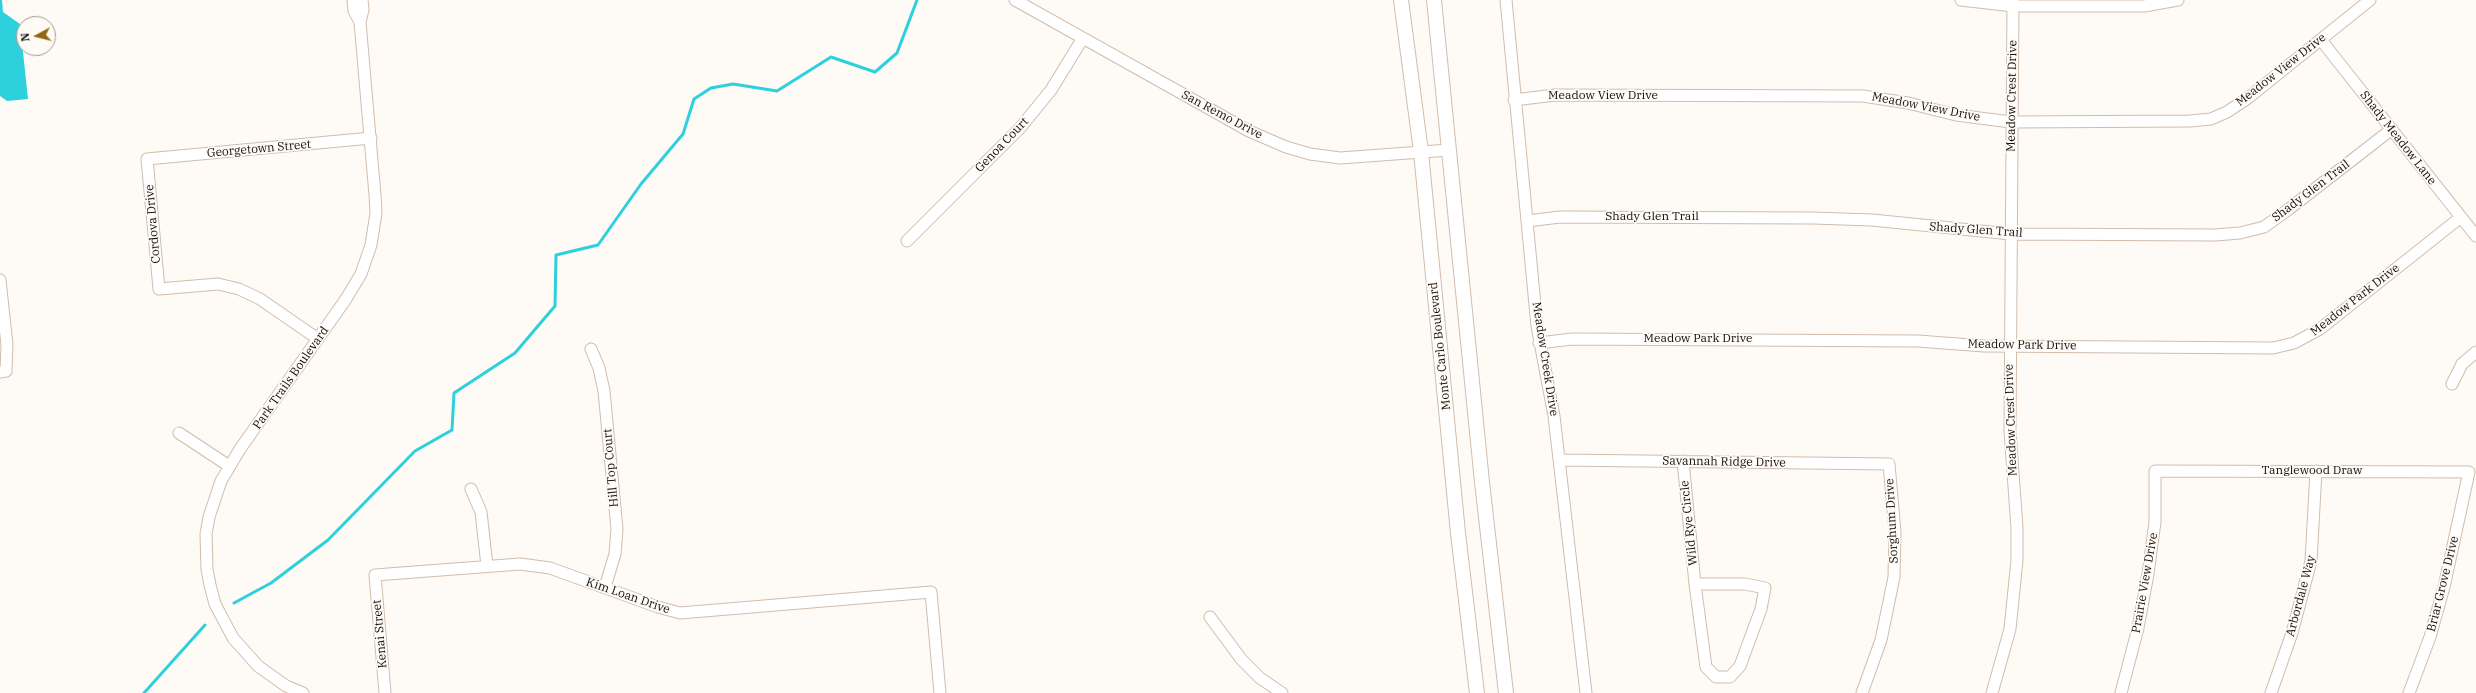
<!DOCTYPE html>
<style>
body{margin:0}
#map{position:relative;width:2476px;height:693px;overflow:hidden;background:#fefaf6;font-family:"IBM Plex Serif",serif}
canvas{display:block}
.north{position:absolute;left:16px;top:16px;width:40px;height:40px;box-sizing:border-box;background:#fefaf6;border:1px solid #a19c97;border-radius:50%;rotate:263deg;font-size:11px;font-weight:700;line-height:16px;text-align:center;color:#150f09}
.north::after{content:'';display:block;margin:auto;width:14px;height:18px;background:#90680f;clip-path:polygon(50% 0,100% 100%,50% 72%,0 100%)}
</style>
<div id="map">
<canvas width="2476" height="693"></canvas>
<div class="north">N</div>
</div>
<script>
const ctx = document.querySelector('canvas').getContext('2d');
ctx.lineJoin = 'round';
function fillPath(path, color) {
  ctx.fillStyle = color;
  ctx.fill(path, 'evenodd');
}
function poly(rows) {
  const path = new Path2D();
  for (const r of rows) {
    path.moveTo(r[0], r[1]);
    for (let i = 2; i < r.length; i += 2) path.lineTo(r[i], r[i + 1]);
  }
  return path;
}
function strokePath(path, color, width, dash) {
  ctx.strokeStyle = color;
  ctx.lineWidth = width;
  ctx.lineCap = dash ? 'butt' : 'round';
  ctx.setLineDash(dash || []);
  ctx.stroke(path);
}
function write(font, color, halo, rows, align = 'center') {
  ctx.font = font + ' "IBM Plex Serif",serif';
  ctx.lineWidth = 3.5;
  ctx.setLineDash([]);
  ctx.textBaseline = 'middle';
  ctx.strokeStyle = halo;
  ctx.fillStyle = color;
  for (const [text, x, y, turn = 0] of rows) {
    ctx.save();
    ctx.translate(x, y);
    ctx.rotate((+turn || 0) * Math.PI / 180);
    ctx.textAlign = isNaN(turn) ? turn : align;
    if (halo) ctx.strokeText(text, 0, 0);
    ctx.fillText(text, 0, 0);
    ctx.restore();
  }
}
fillPath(poly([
 [0,0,2,0,3,12,20,24,28,99,7,101,0,96]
]), '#2dd1db');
strokePath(poly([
 [234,603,271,583,328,540,415,451,452,430,454,393,515,353,555,306,556,255,598,245,641,184,683,134,694,99,711,88,733,84,777,91,831,57,875,72,897,53,917,0],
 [144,693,205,625]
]), '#2dd1db', 3);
const minor = poly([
 [353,0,354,11,360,22],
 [1015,0,1249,131,1286,147,1310,154,1340,158,1449,150],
 [1506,0,1537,326,1554,416,1586,693],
 [1961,0,2013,6,2144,6,2178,0],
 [2321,40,2476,236],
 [1514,100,1555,95,1863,96,1908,103,1956,115,2011,122,2190,121,2211,119,2227,112,2248,98,2370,0],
 [1527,221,1560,217,1813,218,1872,220,2011,234,2215,235,2240,233,2264,227,2289,209,2392,129],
 [907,241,1020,128,1051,90,1083,38],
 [0,280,7,345,6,371,0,372],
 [318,339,260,299,239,289,218,284,159,289,147,159,371,138],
 [1539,343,1572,339,1918,341,1984,346,2273,348,2294,343,2320,329,2461,217],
 [591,349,599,368,604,391,617,529,615,554,605,587],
 [2452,384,2462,364,2476,352],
 [179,433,229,466],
 [1560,460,1889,464,1895,532,1894,577,1881,640,1862,693],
 [1683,461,1695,584,1706,667,1716,677,1730,677,1740,666,1761,609,1765,588,1745,584,1695,584],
 [471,489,481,512,487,566],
 [1210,617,1241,659,1260,678,1282,693],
 [303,693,286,686,258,666,233,638,215,604,210,585,207,569,206,534,209,517,221,481,240,449,346,299,361,274,371,245,376,213,375,195,360,22,363,10,362,0],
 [385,693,375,575,520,564,550,568,658,607,680,613,931,592,940,693],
 [1992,693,2010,629,2017,560,2017,528,2010,431,2013,0],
 [2121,693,2138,628,2148,574,2155,522,2155,471,2469,472,2444,587,2430,637,2409,693],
 [2271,693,2292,633,2311,561,2316,471]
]);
const major = poly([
 [1401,0,1421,152,1458,533,1477,693],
 [1434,0,1482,482,1506,693]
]);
strokePath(minor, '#d0bdac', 13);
strokePath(major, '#d0bdac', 16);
strokePath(minor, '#fff', 11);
strokePath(major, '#fff', 14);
write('12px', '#150f09', '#fefaf6', [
 ["Meadow View Drive",2281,70,-38],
 ["Meadow View Drive",1603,96],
 ["Meadow Crest Drive",2012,96,-89],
 ["Meadow View Drive",1926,107,11],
 ["San Remo Drive",1222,115,28],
 ["Shady Meadow Lane",2398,138,52],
 ["Genoa Court",1002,145,-46],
 ["Georgetown Street",259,149,-5],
 ["Shady Glen Trail",2311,191,-37],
 ["Shady Glen Trail",1652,217],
 ["Cordova Drive",153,224,-95],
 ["Shady Glen Trail",1976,230,4],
 ["Meadow Park Drive",2355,300,-38],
 ["Meadow Park Drive",1698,339],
 ["Meadow Park Drive",2022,345,1],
 ["Monte Carlo Boulevard",1440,346,-96],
 ["Meadow Creek Drive",1545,359,81],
 ["Park Trails Boulevard",291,378,-55],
 ["Meadow Crest Drive",2011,420,-92],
 ["Savannah Ridge Drive",1724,462,1],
 ["Hill Top Court",611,468,-95],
 ["Tanglewood Draw",2312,471],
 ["Sorghum Drive",1892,521,-93],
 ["Wild Rye Circle",1689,523,-96],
 ["Prairie View Drive",2145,583,-80],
 ["Briar Grove Drive",2443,584,-76],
 ["Kim Loan Drive",628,596,19],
 ["Arbordale Way",2301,596,-75],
 ["Kenai Street",380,634,-95]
]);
</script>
